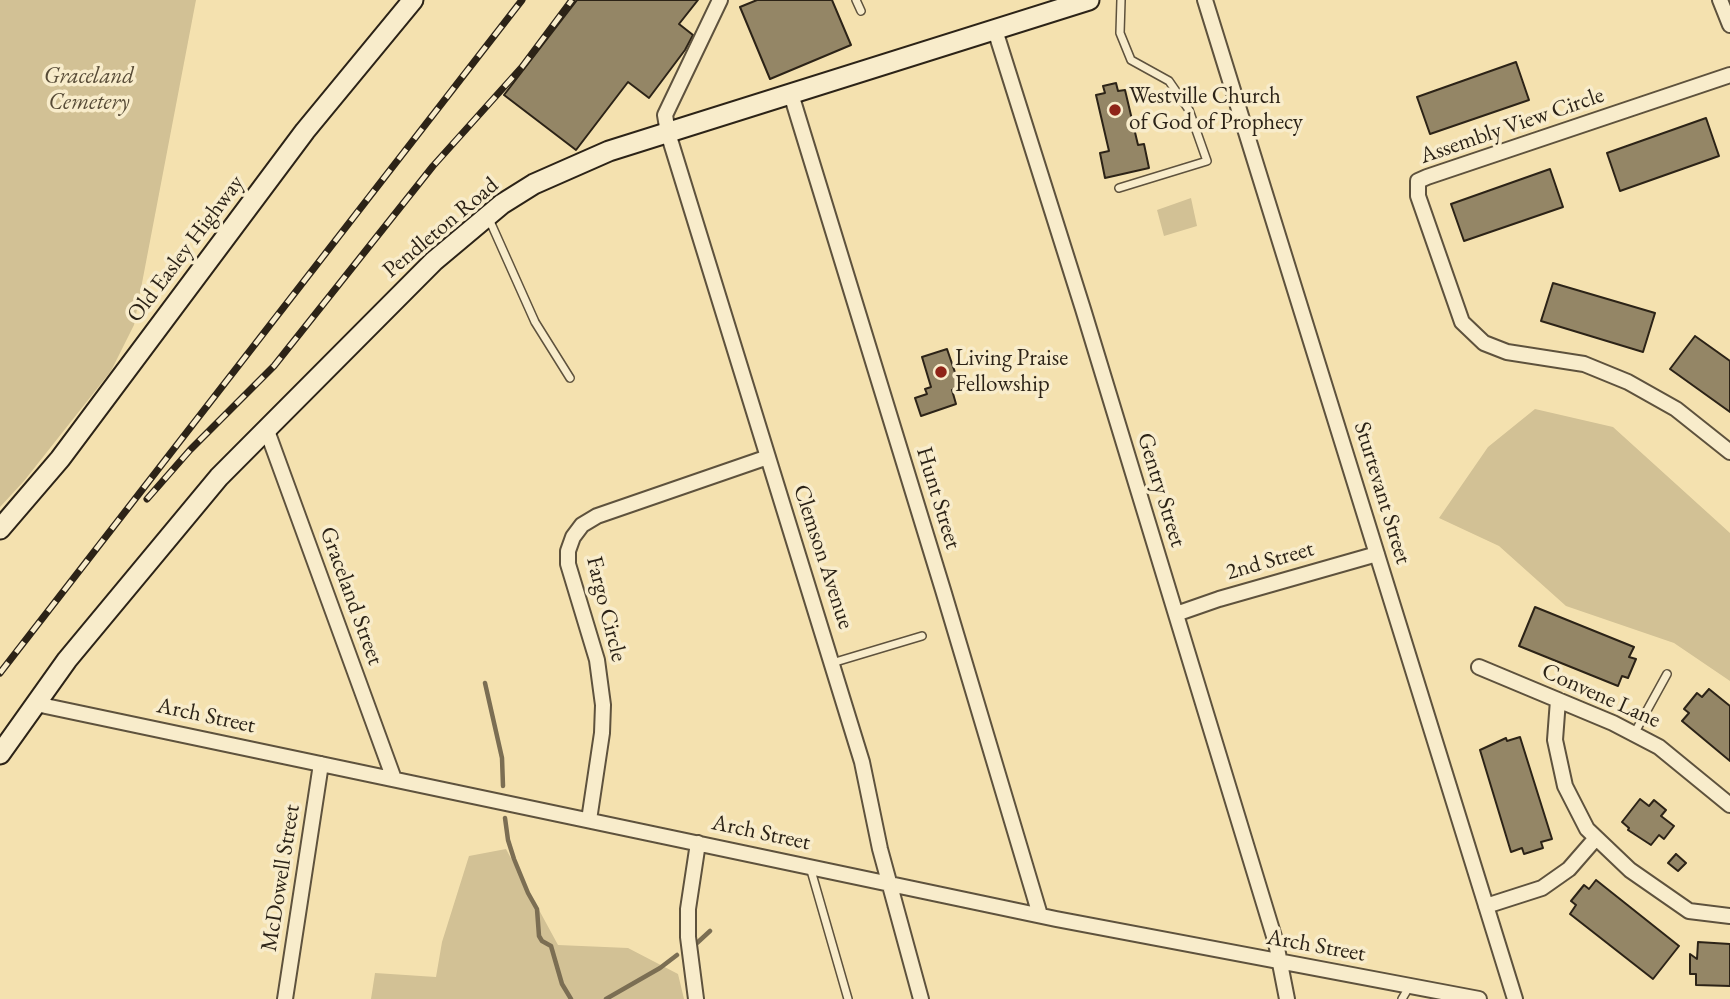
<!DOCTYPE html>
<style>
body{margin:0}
canvas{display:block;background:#f4e1af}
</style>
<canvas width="1730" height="999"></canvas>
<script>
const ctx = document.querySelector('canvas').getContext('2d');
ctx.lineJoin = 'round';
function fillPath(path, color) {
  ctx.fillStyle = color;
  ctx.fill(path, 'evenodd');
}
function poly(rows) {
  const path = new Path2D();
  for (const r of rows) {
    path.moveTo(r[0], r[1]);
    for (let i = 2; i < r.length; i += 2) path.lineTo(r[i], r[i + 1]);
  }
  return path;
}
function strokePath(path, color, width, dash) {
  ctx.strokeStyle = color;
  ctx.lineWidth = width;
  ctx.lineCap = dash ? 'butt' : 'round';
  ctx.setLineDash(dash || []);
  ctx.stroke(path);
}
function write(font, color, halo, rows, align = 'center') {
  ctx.font = font + ' "EB Garamond",serif';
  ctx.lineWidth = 7;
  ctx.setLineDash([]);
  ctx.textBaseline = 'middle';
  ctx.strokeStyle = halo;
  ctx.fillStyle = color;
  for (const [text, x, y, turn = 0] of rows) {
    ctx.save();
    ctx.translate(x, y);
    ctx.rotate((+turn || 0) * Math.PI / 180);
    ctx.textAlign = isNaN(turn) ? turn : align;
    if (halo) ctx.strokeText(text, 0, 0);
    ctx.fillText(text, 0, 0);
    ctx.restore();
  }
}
fillPath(poly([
 [0,0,196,0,134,325,111,371,24,481,0,507],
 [1191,198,1197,226,1164,236,1157,210],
 [1535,409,1613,427,1730,533,1730,681,1674,643,1566,606,1499,546,1439,518,1488,447],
 [506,849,558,945,628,948,678,974,684,999,371,999,375,973,436,977,442,942,469,856]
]), '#d2c195');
strokePath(poly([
 [485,683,502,758,503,786],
 [505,818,508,840,514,859,528,893,537,909,539,936,542,941,551,946,562,984,571,999],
 [697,943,710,931],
 [606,999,660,968,677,955]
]), '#7b6e53', 4.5);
const building = poly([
 [577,0,698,0,679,24,693,35,685,50,649,98,628,82,576,150,504,95,577,0],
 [757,0,832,0,851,45,770,79,740,7,757,0],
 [1516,62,1529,100,1430,134,1417,97,1516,62],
 [1116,83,1118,91,1125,90,1138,145,1144,144,1149,168,1105,178,1100,153,1109,151,1096,95,1105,93,1103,86,1116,83],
 [1706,118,1719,156,1620,191,1607,153,1706,118],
 [1550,169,1563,207,1464,241,1451,204,1550,169],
 [1553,283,1655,313,1643,352,1541,321,1553,283],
 [1695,336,1730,361,1730,412,1670,369,1695,336],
 [947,349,960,387,952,390,956,404,921,416,915,398,927,394,925,389,931,387,922,357,947,349],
 [1535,607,1634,647,1629,657,1636,659,1628,678,1622,676,1618,686,1519,646,1535,607],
 [1709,689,1730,706,1730,761,1682,721,1689,713,1684,709,1697,693,1702,697,1709,689],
 [1520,737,1552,839,1541,842,1543,848,1524,854,1522,848,1511,852,1480,750,1506,738,1507,741,1520,737],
 [1640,799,1649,806,1654,800,1666,810,1661,816,1674,826,1664,839,1659,835,1651,845,1628,830,1629,828,1622,822,1640,799],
 [1676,854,1686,863,1678,871,1668,863,1676,854],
 [1596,880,1679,946,1653,979,1570,914,1576,905,1571,901,1584,885,1589,889,1596,880],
 [1698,942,1730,944,1730,986,1696,985,1696,974,1690,974,1690,954,1697,959,1698,942]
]);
fillPath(building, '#948666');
strokePath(building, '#2c2317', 2);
const lane = poly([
 [856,0,861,11],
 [1119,188,1207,161,1189,110,1169,81,1131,60,1120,33,1121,0],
 [489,219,535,322,570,378],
 [832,663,922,636],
 [1634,734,1667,674],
 [810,867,848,999],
 [1402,999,1409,987]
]);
const street = poly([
 [720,0,665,115,668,133,862,762,880,849,921,999],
 [1205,0,1515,999],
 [1720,0,1730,25],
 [995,30,1083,309,1276,943,1287,999],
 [1730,75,1427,177,1418,181,1418,196,1462,322,1484,343,1507,352,1584,364,1628,382,1676,409,1730,452],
 [791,94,943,590,1040,915],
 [266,428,394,779],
 [1176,614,1219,599,1377,554],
 [1479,667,1613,723,1659,747,1730,805],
 [1558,700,1555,740,1565,786,1587,829,1630,870,1689,911,1730,916],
 [36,704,1056,919,1479,999],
 [589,820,602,733,603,705,597,660,568,564,568,551,573,537,582,525,597,516,768,457],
 [1486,906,1542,888,1569,869,1596,838],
 [285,999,321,764],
 [696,999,688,937,688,909,698,843]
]);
const secondary = poly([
 [0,529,60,459,305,131,413,0],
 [0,754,67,660,219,477,434,261,502,204,534,184,609,151,1089,0]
]);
strokePath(lane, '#5e523d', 10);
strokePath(street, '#5e523d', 18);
strokePath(secondary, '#2c2317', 23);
strokePath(lane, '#f8eccb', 7);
strokePath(street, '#f8eccb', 14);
strokePath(secondary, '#f8eccb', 19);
const rail = poly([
 [147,499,190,450,274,366,433,166,522,67,572,0],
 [0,673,522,0]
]);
strokePath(rail, '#2c2317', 7);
strokePath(rail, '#f8eccb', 4.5, [13]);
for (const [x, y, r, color] of [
 [1115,110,7,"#8f2418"],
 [941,372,7,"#8f2418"]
]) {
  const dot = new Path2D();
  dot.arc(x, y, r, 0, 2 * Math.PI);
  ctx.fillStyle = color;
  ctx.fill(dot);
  strokePath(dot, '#f8eccb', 2.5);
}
write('italic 23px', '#564a36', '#f8eccb', [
 ["Graceland",89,77],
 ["Cemetery",89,103]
]);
write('23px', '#2c2317', '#f8eccb', [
 ["Westville Church",1129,97],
 ["of God of Prophecy",1129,123],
 ["Living Praise",955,359],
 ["Fellowship",955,385]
], 'left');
write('23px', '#2c2317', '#f8eccb', [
 ["Assembly View Circle",1512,126,-19],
 ["Pendleton Road",441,228,-40],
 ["Old Easley Highway",186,249,-53],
 ["Gentry Street",1161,490,73],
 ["Sturtevant Street",1382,493,73],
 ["Hunt Street",938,498,73],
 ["Clemson Avenue",823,557,72],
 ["2nd Street",1270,561,-16],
 ["Graceland Street",351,596,70],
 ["Fargo Circle",606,609,76],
 ["Convene Lane",1601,696,24],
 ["Arch Street",206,716,12],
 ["Arch Street",761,833,12],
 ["McDowell Street",281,878,-81],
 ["Arch Street",1316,946,10]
]);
</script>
